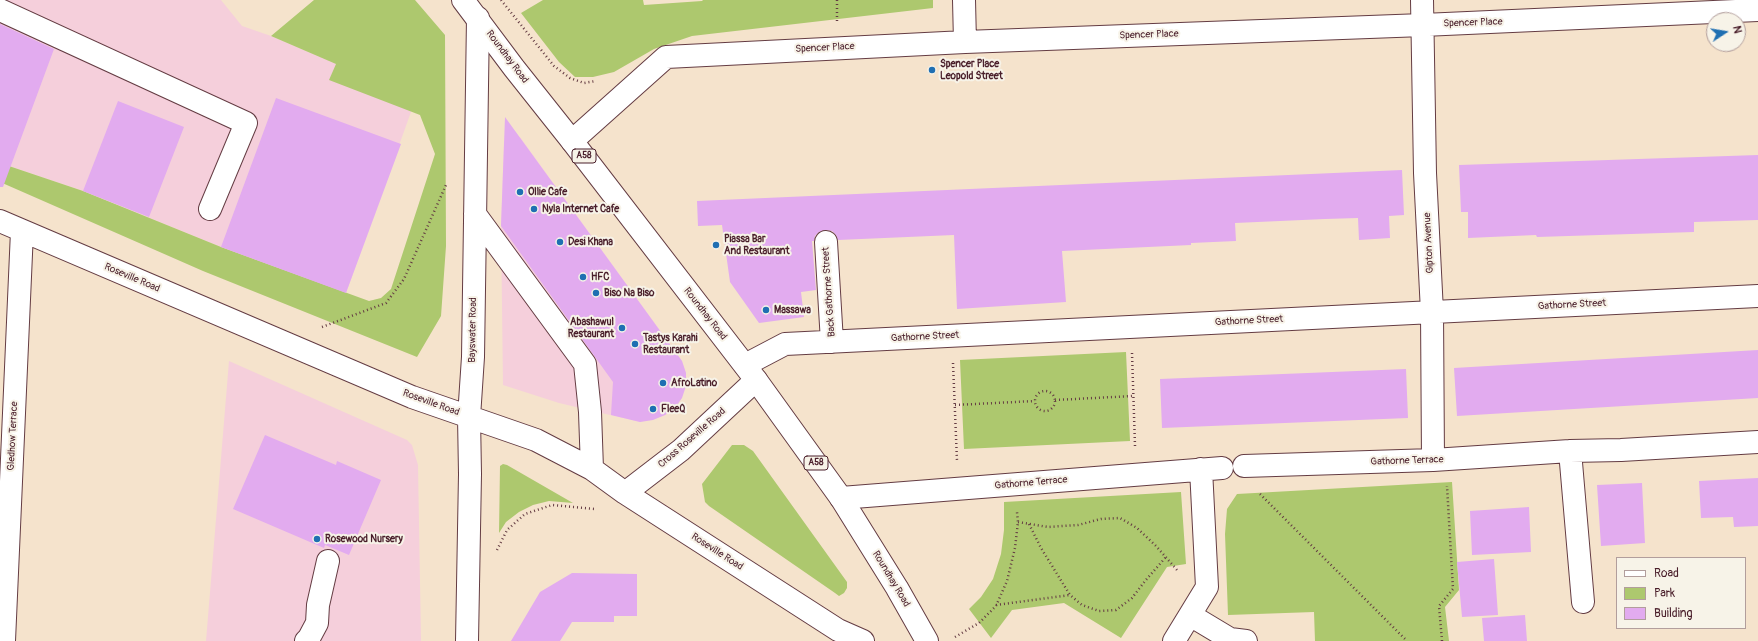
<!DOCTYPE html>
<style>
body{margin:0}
#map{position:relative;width:1758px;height:641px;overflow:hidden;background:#f5e3cc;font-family:Pangolin,sans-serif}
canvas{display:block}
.legend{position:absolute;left:1616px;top:557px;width:130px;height:72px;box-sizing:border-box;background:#f7f3e8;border:1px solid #b29e9c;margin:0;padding:5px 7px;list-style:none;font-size:12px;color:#4a1f2b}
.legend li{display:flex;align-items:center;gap:8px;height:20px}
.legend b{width:20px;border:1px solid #b29e9c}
.north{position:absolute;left:1706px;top:12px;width:40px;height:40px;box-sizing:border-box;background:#f7f3e8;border:1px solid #b29e9c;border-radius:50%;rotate:78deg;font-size:11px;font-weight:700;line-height:16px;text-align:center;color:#4a1f2b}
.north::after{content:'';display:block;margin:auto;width:14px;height:18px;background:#1f6fb2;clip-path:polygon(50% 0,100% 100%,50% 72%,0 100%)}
</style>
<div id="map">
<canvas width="1758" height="641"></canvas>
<ul class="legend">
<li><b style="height:5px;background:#fff"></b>Road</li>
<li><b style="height:11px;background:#adc86e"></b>Park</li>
<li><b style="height:11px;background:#e2abef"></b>Building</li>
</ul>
<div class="north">N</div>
</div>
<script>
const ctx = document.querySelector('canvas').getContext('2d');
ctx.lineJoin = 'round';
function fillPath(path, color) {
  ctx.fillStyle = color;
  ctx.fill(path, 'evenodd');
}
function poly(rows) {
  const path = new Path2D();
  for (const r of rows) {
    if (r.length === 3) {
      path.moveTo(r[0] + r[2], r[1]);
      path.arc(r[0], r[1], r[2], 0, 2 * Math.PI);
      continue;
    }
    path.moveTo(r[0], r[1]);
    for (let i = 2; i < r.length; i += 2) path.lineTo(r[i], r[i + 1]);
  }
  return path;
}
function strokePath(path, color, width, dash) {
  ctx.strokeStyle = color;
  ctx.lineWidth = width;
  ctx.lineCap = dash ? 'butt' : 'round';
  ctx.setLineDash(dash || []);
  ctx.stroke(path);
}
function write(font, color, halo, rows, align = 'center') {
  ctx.font = font + ' Pangolin,sans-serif';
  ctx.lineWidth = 4;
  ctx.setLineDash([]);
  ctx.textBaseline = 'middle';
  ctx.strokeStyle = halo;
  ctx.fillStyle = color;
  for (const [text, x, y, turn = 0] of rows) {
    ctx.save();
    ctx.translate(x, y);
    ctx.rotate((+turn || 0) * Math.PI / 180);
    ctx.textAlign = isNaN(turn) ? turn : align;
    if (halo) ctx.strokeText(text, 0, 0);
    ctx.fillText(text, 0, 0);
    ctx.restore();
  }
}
fillPath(poly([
 [0,0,221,0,242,26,271,36,416,98,346,293,221,247,83,191,0,163],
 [520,137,682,361,686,373,675,408,665,415,640,422,559,403,503,385,501,226,504,141],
 [229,361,407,440,412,445,418,465,421,641,206,641]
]), '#f5cfdb');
fillPath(poly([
 [314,0,415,0,445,35,446,246,441,316,417,357,203,271,0,182,0,163,83,191,221,247,369,301,381,298,391,289,435,154,420,115,329,80,336,64,271,36],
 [543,0,643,0,644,5,702,1,703,0,933,0,933,8,692,36,654,49,614,72,593,77,575,77,559,62,521,13],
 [1126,352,1130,441,964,449,960,360],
 [732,445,744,445,753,451,847,582,847,588,844,593,839,596,835,593,709,506,705,502,702,484],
 [503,464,507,465,573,503,549,501,533,505,519,512,506,522,499,533,500,466],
 [1452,482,1459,590,1445,607,1449,641,1315,641,1314,612,1228,615,1225,534,1227,509,1237,494],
 [1181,492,1186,564,1167,567,1121,638,1064,603,1012,610,991,638,969,609,981,597,993,579,1001,554,1004,530,1004,502]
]), '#adc86e');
fillPath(poly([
 [0,24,54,49,3,187,0,187],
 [276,98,401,144,346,293,221,247],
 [118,101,184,127,149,217,83,191],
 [505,117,682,361,686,373,686,386,682,398,675,408,665,415,653,420,640,422,611,415,613,382,501,226],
 [1758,155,1758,220,1694,222,1694,232,1537,237,1536,235,1468,238,1468,212,1461,212,1459,165],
 [1402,170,1404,215,1389,216,1390,238,1359,240,1358,218,1325,219,1235,223,1236,241,1191,243,1191,245,1062,251,1066,302,957,309,954,235,838,240,836,235,832,231,825,230,819,232,815,236,814,241,812,241,816,290,801,292,804,317,759,323,730,282,722,225,698,226,697,201],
 [1758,350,1758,398,1457,416,1454,368],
 [1406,369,1408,418,1162,428,1160,379],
 [265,435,336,465,337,461,381,480,349,555,325,545,324,548,233,509],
 [1758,478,1758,526,1734,527,1733,517,1701,518,1699,481],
 [1642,483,1645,543,1601,546,1597,485],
 [1529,507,1531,552,1472,555,1470,511],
 [1494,559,1498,615,1462,617,1457,562],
 [572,573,637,574,637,616,614,616,614,622,572,622,560,641,511,641,540,592],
 [1525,615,1527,641,1484,641,1482,618]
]), '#e2abef');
const minor = poly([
 [964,0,965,42],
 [1422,0,1425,173,1432,312,1433,460],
 [0,10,246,123,210,209],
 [572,141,666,57,965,42,1423,25,1758,10],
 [475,214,585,364,590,412,592,469],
 [0,221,412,397,536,440,592,469,625,493,838,630,863,641],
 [826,242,832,342],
 [745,365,785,344,1758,296],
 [1570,451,1583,602],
 [1244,466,1433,460,1570,451,1621,450,1758,442],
 [625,493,681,450,756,380],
 [841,498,1222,468],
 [1190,615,1230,639,1246,641],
 [4,641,22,231],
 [306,641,309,638,317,623,318,605,328,561],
 [467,641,470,474,469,417,473,357,478,18],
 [1174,641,1207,587,1201,469]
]);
const major = poly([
 [463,0,514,68,572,141,756,380,841,498,897,588,927,641]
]);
strokePath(minor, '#643c43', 24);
strokePath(major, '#643c43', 24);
strokePath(poly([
 [501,0,554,66,570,78,584,83,596,81],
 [837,0,837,21],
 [322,327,386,303,404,279,446,185],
 [1132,353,1135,446],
 [953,363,957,461],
 [1045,401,10],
 [1055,400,1133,396],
 [955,405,1035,401],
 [1260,494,1407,641],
 [1018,522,1048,527,1078,525,1101,519,1120,518,1137,528,1156,546,1177,570],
 [1029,524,1041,548,1070,595,1082,605,1099,611,1116,610,1132,598,1145,581,1166,557],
 [497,550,507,530,525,514,552,505,595,509],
 [996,605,1070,595],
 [955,637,979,623,996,606,1007,581,1015,548,1018,522,1017,512],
 [1442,641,1439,606,1453,589,1447,486]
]), '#643c43', 2.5, [1, 3]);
strokePath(minor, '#fff', 22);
strokePath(major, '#fff', 22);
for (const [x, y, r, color] of [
 [932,70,4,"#1f6fb2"],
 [520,192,4,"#1f6fb2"],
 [534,209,4,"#1f6fb2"],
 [560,242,4,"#1f6fb2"],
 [716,245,4,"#1f6fb2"],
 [583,277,4,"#1f6fb2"],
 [596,293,4,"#1f6fb2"],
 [766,310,4,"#1f6fb2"],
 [622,328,4,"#1f6fb2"],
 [635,344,4,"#1f6fb2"],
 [663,383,4,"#1f6fb2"],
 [653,409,4,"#1f6fb2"],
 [317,539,4,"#1f6fb2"]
]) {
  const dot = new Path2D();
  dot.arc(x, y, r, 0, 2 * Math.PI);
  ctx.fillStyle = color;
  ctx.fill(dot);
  strokePath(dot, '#f7f3e8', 1.5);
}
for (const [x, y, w] of [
 [584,156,24],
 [816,463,24]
]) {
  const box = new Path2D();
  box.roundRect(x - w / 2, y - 7, w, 14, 3);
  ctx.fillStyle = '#f7f3e8';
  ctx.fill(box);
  strokePath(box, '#4a1f2b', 1);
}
write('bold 9px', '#4a1f2b', null, [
 ["A58",584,156],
 ["A58",816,463]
]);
write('10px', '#4a1f2b', '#f7f3e8', [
 ["Spencer Place",1473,23,-2],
 ["Spencer Place",1149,35,-2],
 ["Spencer Place",825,48,-3],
 ["Roundhay Road",507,57,53],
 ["Gipton Avenue",1429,243,-93],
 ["Roseville Road",132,278,23],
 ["Back Gathorne Street",829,292,-94],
 ["Gathorne Street",1572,305,-3],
 ["Roundhay Road",705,314,52],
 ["Gathorne Street",1249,321,-3],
 ["Bayswater Road",473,330,-89],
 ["Gathorne Street",925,337,-3],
 ["Roseville Road",431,403,20],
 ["Gledhow Terrace",13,436,-87],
 ["Cross Roseville Road",692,438,-41],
 ["Gathorne Terrace",1407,461,-2],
 ["Gathorne Terrace",1031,483,-5],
 ["Roseville Road",717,552,33],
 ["Roundhay Road",891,579,59]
]);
write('bold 10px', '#4a1f2b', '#f7f3e8', [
 ["Spencer Place",940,64],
 ["Leopold Street",940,76],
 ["Ollie Cafe",528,192],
 ["Nyla Internet Cafe",542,209],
 ["Piassa Bar",724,239],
 ["And Restaurant",724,251],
 ["Desi Khana",568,242],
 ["HFC",591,277],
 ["Biso Na Biso",604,293],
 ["Massawa",774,310],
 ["Abashawul",614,322,"right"],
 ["Restaurant",614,334,"right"],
 ["Tastys Karahi",643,338],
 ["Restaurant",643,350],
 ["AfroLatino",671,383],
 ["FleeQ",661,409],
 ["Rosewood Nursery",325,539]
], 'left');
</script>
